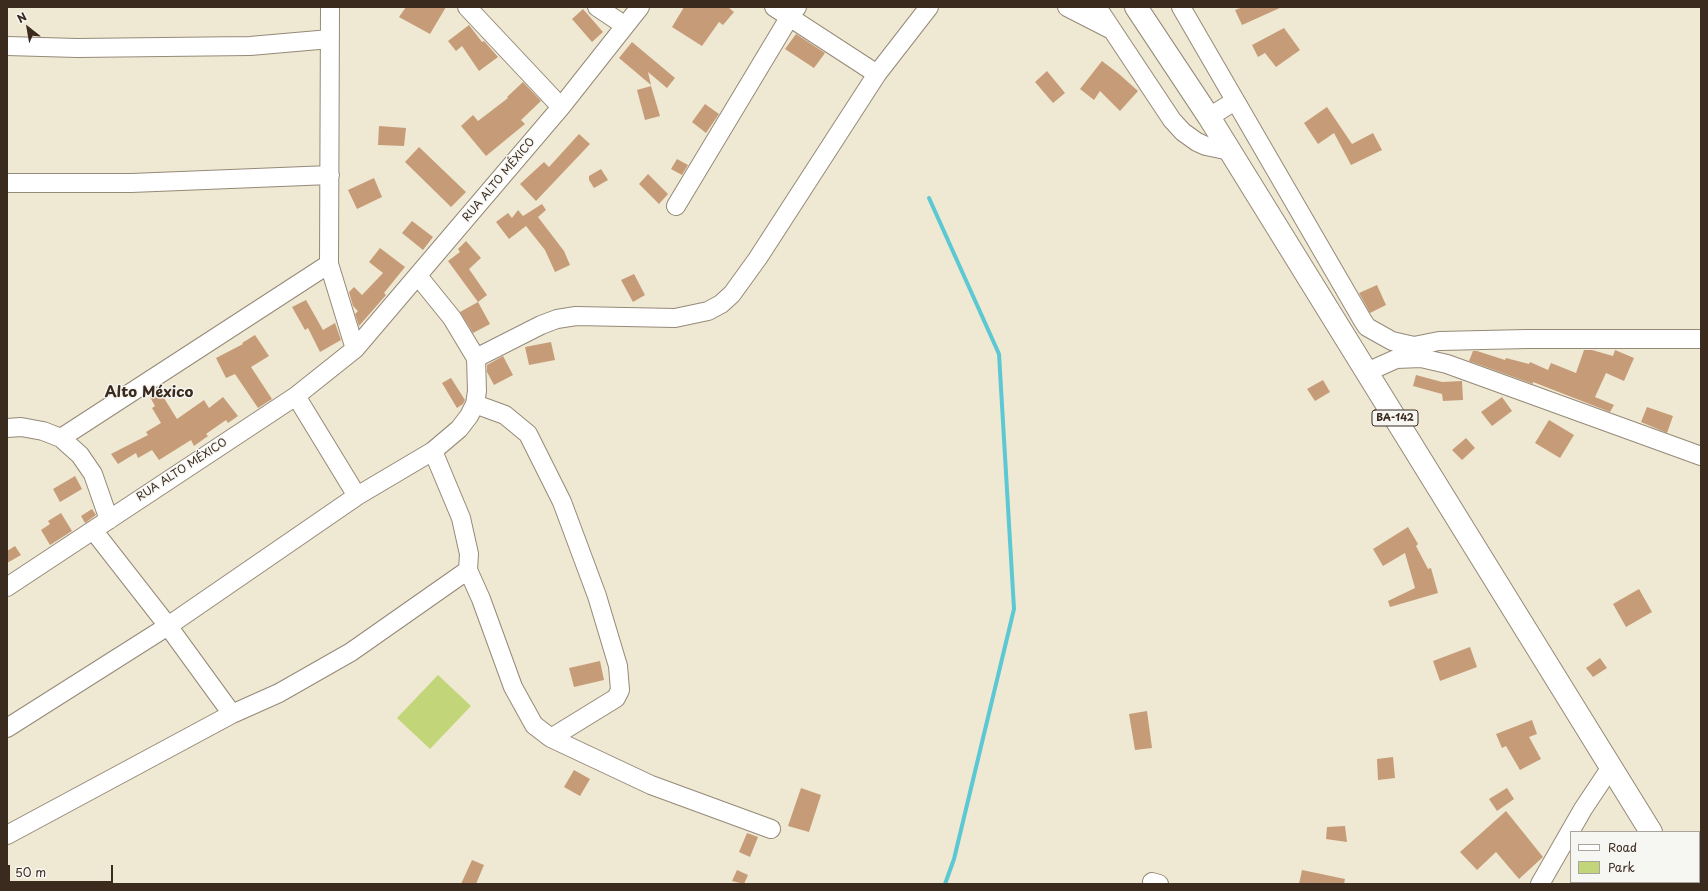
<!DOCTYPE html>
<meta charset="utf-8">
<style>
body{margin:0}
#map{position:relative;width:1708px;height:891px;overflow:hidden;background:#efe8d2;font-family:"Playpen Sans",sans-serif}
canvas{display:block}
.frame{position:absolute;inset:0;border:8px solid #3b2a1e;pointer-events:none}
.legend{position:absolute;left:1570px;top:831px;width:130px;height:52px;box-sizing:border-box;background:#f6f6f2;border:1px solid #aba49d;margin:0;padding:5px 7px;list-style:none;font-size:12px;color:#3b2a1e}
.legend li{display:flex;align-items:center;gap:8px;height:20px}
.legend b{width:20px;border:1px solid #aba49d}
.north{position:absolute;left:8px;top:8px;width:40px;height:40px;-webkit-text-stroke:3px #f6f6f2;paint-order:stroke;rotate:329deg;font-size:11px;font-weight:700;line-height:16px;text-align:center;color:#3b2a1e}
.north::after{content:'';display:block;margin:auto;width:14px;height:18px;background:#3b2a1e;clip-path:polygon(50% 0,100% 100%,50% 72%,0 100%)}
.scale{position:absolute;left:8px;top:865px;width:105px;height:18px;box-sizing:border-box;border:2px solid #3b2a1e;border-top:0;padding-left:5px;font-size:12px;line-height:14px;white-space:nowrap;color:#3b2a1e;-webkit-text-stroke:3px #f6f6f2;paint-order:stroke}
</style>
<div id="map">
<canvas width="1708" height="891"></canvas>
<div class="frame"></div>
<ul class="legend">
<li><b style="height:5px;background:#fff"></b>Road</li>
<li><b style="height:11px;background:#c2d679"></b>Park</li>
</ul>
<div class="north">N</div>
<div class="scale">50 m</div>
</div>
<script>
const ctx = document.querySelector('canvas').getContext('2d');
ctx.lineJoin = 'round';
function fillPath(path, color) {
  ctx.fillStyle = color;
  ctx.fill(path, 'evenodd');
}
function poly(rows) {
  const path = new Path2D();
  for (const r of rows) {
    path.moveTo(r[0], r[1]);
    for (let i = 2; i < r.length; i += 2) path.lineTo(r[i], r[i + 1]);
  }
  return path;
}
function strokePath(path, color, width, dash) {
  ctx.strokeStyle = color;
  ctx.lineWidth = width;
  ctx.lineCap = dash ? 'butt' : 'round';
  ctx.setLineDash(dash || []);
  ctx.stroke(path);
}
function write(font, color, halo, rows, align = 'center') {
  ctx.font = font + ' "Playpen Sans",sans-serif';
  ctx.lineWidth = 3;
  ctx.setLineDash([]);
  ctx.textBaseline = 'middle';
  ctx.strokeStyle = halo;
  ctx.fillStyle = color;
  for (const [text, x, y, turn = 0] of rows) {
    ctx.save();
    ctx.translate(x, y);
    ctx.rotate((+turn || 0) * Math.PI / 180);
    ctx.textAlign = isNaN(turn) ? turn : align;
    if (halo) ctx.strokeText(text, 0, 0);
    ctx.fillText(text, 0, 0);
    ctx.restore();
  }
}
fillPath(poly([
 [438,675,471,706,430,749,397,718]
]), '#c2d679');
strokePath(poly([
 [929,198,999,354,1014,609,954,859,945,884]
]), '#5bc8d3', 4);
fillPath(poly([
 [406,7,446,7,430,34,399,17],
 [684,7,728,7,734,12,723,25,719,22,702,46,672,27],
 [1243,7,1282,7,1242,25,1235,10],
 [583,9,603,32,592,42,572,19],
 [469,25,482,42,484,41,498,57,479,71,462,46,456,51,448,41],
 [1284,28,1300,50,1276,67,1265,53,1258,57,1252,45],
 [796,34,825,53,814,68,785,49],
 [632,42,675,78,667,88,648,72,651,85,619,58],
 [1102,61,1119,74,1138,91,1120,111,1100,91,1094,100,1080,89],
 [1047,71,1065,93,1053,103,1035,82],
 [523,82,541,101,521,120,525,124,486,156,461,126,473,115,478,121,508,98,507,97],
 [651,86,660,116,645,120,637,90],
 [705,104,719,114,706,133,692,122],
 [1327,107,1352,144,1373,133,1382,150,1351,165,1334,133,1318,144,1304,123],
 [379,126,406,128,404,146,378,145],
 [579,134,590,144,536,201,520,184,544,162,549,167],
 [419,147,466,192,451,207,405,162],
 [677,159,688,165,682,175,671,169],
 [601,169,608,180,594,188,589,180,589,176],
 [648,174,668,194,659,204,639,184],
 [374,178,382,197,357,209,348,190],
 [542,204,546,210,538,217,564,251,570,265,555,272,545,250,526,226,509,239,496,222,508,213,512,218,518,210,523,216],
 [412,221,433,237,423,250,402,233],
 [466,241,481,258,469,269,487,295,478,302,448,261,460,252,458,249],
 [380,248,405,267,384,293,386,295,359,326,355,314,358,311,353,306,349,292,354,287,362,295,383,273,369,262],
 [634,274,645,295,633,302,621,280],
 [1377,285,1386,305,1370,313,1359,293],
 [306,300,323,330,335,323,341,340,320,352,308,328,305,330,292,307],
 [478,302,490,324,473,333,460,312],
 [255,335,269,356,251,367,272,399,258,408,235,374,226,378,216,358,243,344,242,343],
 [551,342,555,360,529,365,525,347],
 [1584,350,1592,350,1613,356,1615,350,1634,358,1624,381,1606,373,1595,397,1614,405,1610,412,1533,382,1533,384,1469,361,1473,351,1477,351,1505,360,1506,358,1529,364,1530,362,1548,370,1551,363,1576,373],
 [503,356,513,375,494,385,487,372,487,365],
 [1416,375,1442,382,1462,381,1463,400,1443,401,1442,394,1413,386],
 [451,378,465,400,463,404,457,408,442,383],
 [1323,380,1330,392,1315,401,1307,389],
 [159,390,177,419,204,400,209,408,223,397,238,416,228,423,226,420,206,434,208,436,194,446,191,440,159,460,152,450,138,458,136,453,118,464,111,454,148,435,146,432,161,423,152,408,155,406,150,397],
 [1502,397,1512,411,1492,426,1481,412],
 [1647,407,1673,416,1667,433,1641,422],
 [1549,420,1574,435,1560,458,1535,443],
 [1466,438,1475,448,1462,460,1452,450],
 [75,476,82,489,60,502,53,489],
 [92,509,96,515,85,523,81,516],
 [61,513,72,531,50,545,41,530,50,524,48,521],
 [1408,527,1418,544,1416,546,1428,569,1431,568,1438,593,1390,607,1388,601,1415,588,1405,553,1383,566,1373,549],
 [15,546,21,555,7,563,7,551],
 [1639,589,1652,612,1626,627,1613,604],
 [1470,647,1477,667,1440,681,1433,661],
 [1600,658,1607,668,1593,677,1586,668],
 [600,661,604,680,574,687,569,668],
 [1147,711,1152,748,1135,750,1129,714],
 [1532,720,1537,734,1529,737,1541,759,1520,770,1506,746,1502,748,1496,734],
 [1393,757,1395,778,1378,780,1377,759],
 [574,770,590,779,580,796,564,787],
 [801,788,821,795,809,832,788,826],
 [1507,788,1514,799,1497,811,1489,799],
 [1506,811,1543,857,1519,879,1496,852,1477,870,1460,852],
 [1345,826,1347,842,1326,839,1327,827],
 [747,833,758,837,750,857,739,852],
 [472,860,484,865,476,884,461,884],
 [737,870,748,875,744,884,732,881],
 [1302,870,1345,879,1344,884,1299,884]
]), '#c69c78');
const minor = poly([
 [330,7,329,264,355,349],
 [467,7,561,107],
 [597,7,624,25],
 [774,7,877,74],
 [1067,7,1110,29],
 [1097,7,1172,120,1183,132,1197,142,1206,146,1230,151],
 [1181,7,1363,321,1367,327,1392,341,1414,346],
 [7,46,77,48,250,46,330,39],
 [1209,117,1235,101],
 [7,183,131,183,330,175],
 [676,206,789,18,797,7],
 [1405,352,1414,346,1439,341,1527,339,1701,339],
 [476,358,541,325,557,319,576,316,675,318,708,311,721,304,732,294,758,258,877,74,929,7],
 [1367,372,1396,359,1421,358,1447,364,1701,456],
 [296,396,357,496],
 [475,404,505,415,528,434,562,502,597,596,618,666,620,690,616,698,551,738],
 [7,428,21,427,43,431,61,438,80,455,93,474,109,520],
 [61,438,329,264],
 [93,530,168,626,232,714],
 [468,570,481,599,513,687,534,725,551,738,651,785,771,829],
 [7,587,296,396,355,349,561,107,640,7],
 [7,728,168,626,357,496,433,451,459,429,469,416,475,404,477,391,476,358,452,318,418,276],
 [7,835,232,714,279,693,351,652,468,570,469,554,461,518,433,451],
 [1152,882,1159,884],
 [1540,884,1583,809,1611,767]
]);
const major = poly([
 [1136,7,1209,117,1651,832],
 [1681,882,1682,884]
]);
strokePath(minor, '#958978', 20);
strokePath(major, '#958978', 24);
strokePath(minor, '#fff', 18);
strokePath(major, '#fff', 22);
for (const [x, y, w] of [
 [1395,418,46]
]) {
  const box = new Path2D();
  box.roundRect(x - w / 2, y - 8, w, 16, 3);
  ctx.fillStyle = '#f6f6f2';
  ctx.fill(box);
  strokePath(box, '#3b2a1e', 1);
}
write('bold 10px', '#3b2a1e', null, [
 ["BA-142",1395,418]
]);
write('11px', '#3b2a1e', '#f6f6f2', [
 ["RUA ALTO MÉXICO",499,180,-50],
 ["RUA ALTO MÉXICO",182,470,-33]
]);
write('bold 15px', '#3b2a1e', '#f6f6f2', [
 ["Alto México",149,393]
]);
</script>
